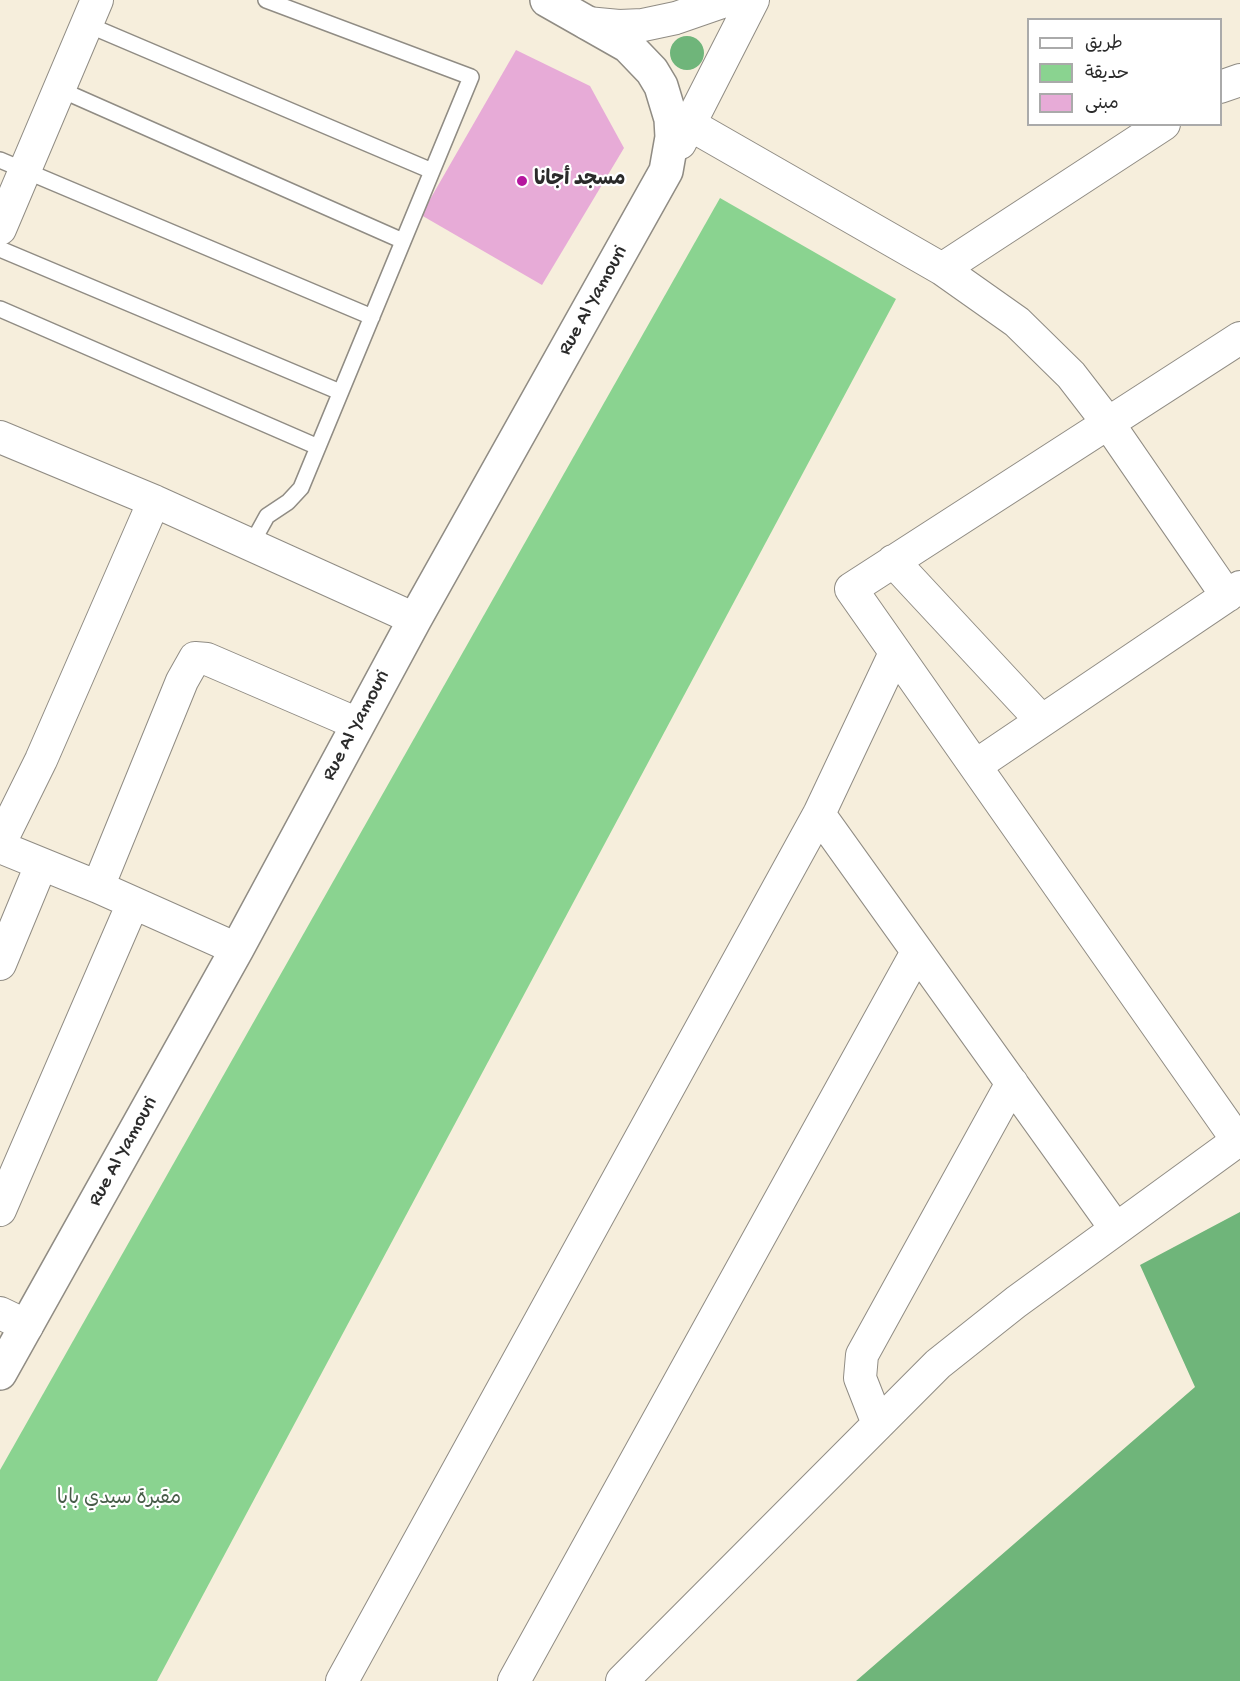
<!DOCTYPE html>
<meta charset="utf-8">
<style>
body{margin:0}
#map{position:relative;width:1240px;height:1681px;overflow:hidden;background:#f6eedc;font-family:"Gochi Hand","Playpen Sans Arabic",sans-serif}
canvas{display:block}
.legend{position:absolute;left:1027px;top:18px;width:195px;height:108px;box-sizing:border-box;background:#fff;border:2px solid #aaa;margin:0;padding:8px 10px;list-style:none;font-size:18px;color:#2b2b2b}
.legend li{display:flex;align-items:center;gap:12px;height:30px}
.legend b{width:30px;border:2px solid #aaa}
</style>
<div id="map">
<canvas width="1240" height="1681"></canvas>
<ul class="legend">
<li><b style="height:8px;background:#fff"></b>طريق</li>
<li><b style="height:16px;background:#8ad390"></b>حديقة</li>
<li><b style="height:16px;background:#e7abd7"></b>مبنى</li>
</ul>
</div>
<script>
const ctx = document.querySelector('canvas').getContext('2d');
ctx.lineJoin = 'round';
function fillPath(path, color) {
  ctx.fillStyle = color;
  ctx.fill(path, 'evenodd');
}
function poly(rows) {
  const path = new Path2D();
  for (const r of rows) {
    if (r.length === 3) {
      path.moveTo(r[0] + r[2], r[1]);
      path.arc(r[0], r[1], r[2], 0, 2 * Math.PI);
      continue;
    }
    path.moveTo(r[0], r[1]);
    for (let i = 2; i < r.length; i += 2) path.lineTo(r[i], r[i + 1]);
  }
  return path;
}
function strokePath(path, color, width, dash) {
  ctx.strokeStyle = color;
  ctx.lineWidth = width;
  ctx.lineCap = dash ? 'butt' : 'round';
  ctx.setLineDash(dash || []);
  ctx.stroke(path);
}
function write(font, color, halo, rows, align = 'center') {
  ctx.font = font + ' "Gochi Hand","Playpen Sans Arabic",sans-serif';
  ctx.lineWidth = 4.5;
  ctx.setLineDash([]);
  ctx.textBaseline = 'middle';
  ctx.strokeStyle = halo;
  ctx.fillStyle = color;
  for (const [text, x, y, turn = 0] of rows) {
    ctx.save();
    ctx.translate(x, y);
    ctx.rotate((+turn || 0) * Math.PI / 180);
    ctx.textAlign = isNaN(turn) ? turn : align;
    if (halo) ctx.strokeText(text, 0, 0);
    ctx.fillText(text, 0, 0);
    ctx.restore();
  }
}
fillPath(poly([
 [720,198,896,299,157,1681,0,1681,0,1470]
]), '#8ad390');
fillPath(poly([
 [687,53,17],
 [1240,1212,1240,1681,856,1681,1195,1387,1140,1265]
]), '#6fb57a');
fillPath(poly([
 [516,50,590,86,624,148,542,285,421,215]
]), '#e7abd7');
const lane = poly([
 [86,24,432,171],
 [59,89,403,241],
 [0,160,372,317],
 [0,249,340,392],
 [0,309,318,447],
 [251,545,267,516,288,502,301,488,471,77,266,0]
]);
const street = poly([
 [587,23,619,26,643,25,676,18,728,0],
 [1220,87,1240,80],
 [689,124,942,269,1017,322,1071,375,1108,423,1227,596],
 [680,143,753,0],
 [0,229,97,0],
 [942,269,1164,124],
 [0,437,154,501,415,619],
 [893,561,1041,720],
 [975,766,1240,587],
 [819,814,1116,1229],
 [0,843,41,760,154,501],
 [0,847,98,887,237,949],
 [98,887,182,681,195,658,207,659,358,724],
 [0,964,41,865],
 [1238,1141,851,589,1240,338],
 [0,1210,133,903],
 [0,1313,27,1326],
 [878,1424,860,1378,862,1355,1012,1083],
 [342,1681,819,814,895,653],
 [514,1681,917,952],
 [622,1681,938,1364,1016,1302,1240,1139]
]);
const secondary = poly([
 [0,1373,237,949,415,619,666,171,672,137,671,119,661,86,652,71,628,46,547,0]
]);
strokePath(lane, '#908c84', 18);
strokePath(street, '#908c84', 34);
strokePath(secondary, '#908c84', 36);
strokePath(lane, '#fff', 15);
strokePath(street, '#fff', 32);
strokePath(secondary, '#fff', 33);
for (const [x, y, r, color] of [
 [522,181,6,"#b5179e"]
]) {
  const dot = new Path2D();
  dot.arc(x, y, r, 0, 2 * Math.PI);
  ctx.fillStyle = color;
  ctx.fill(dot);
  strokePath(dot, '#fff', 2);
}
write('bold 20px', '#2b2b2b', '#fff', [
 ["مسجد أجانا",534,181]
], 'left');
write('20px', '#2b2b2b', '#fff', [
 ["Rue Al Yamouri",594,301,-61],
 ["Rue Al Yamouri",357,726,-62],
 ["Rue Al Yamouri",124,1152,-61]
]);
write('20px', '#485d49', '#fff', [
 ["مقبرة سيدي بابا",119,1500]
]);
</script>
